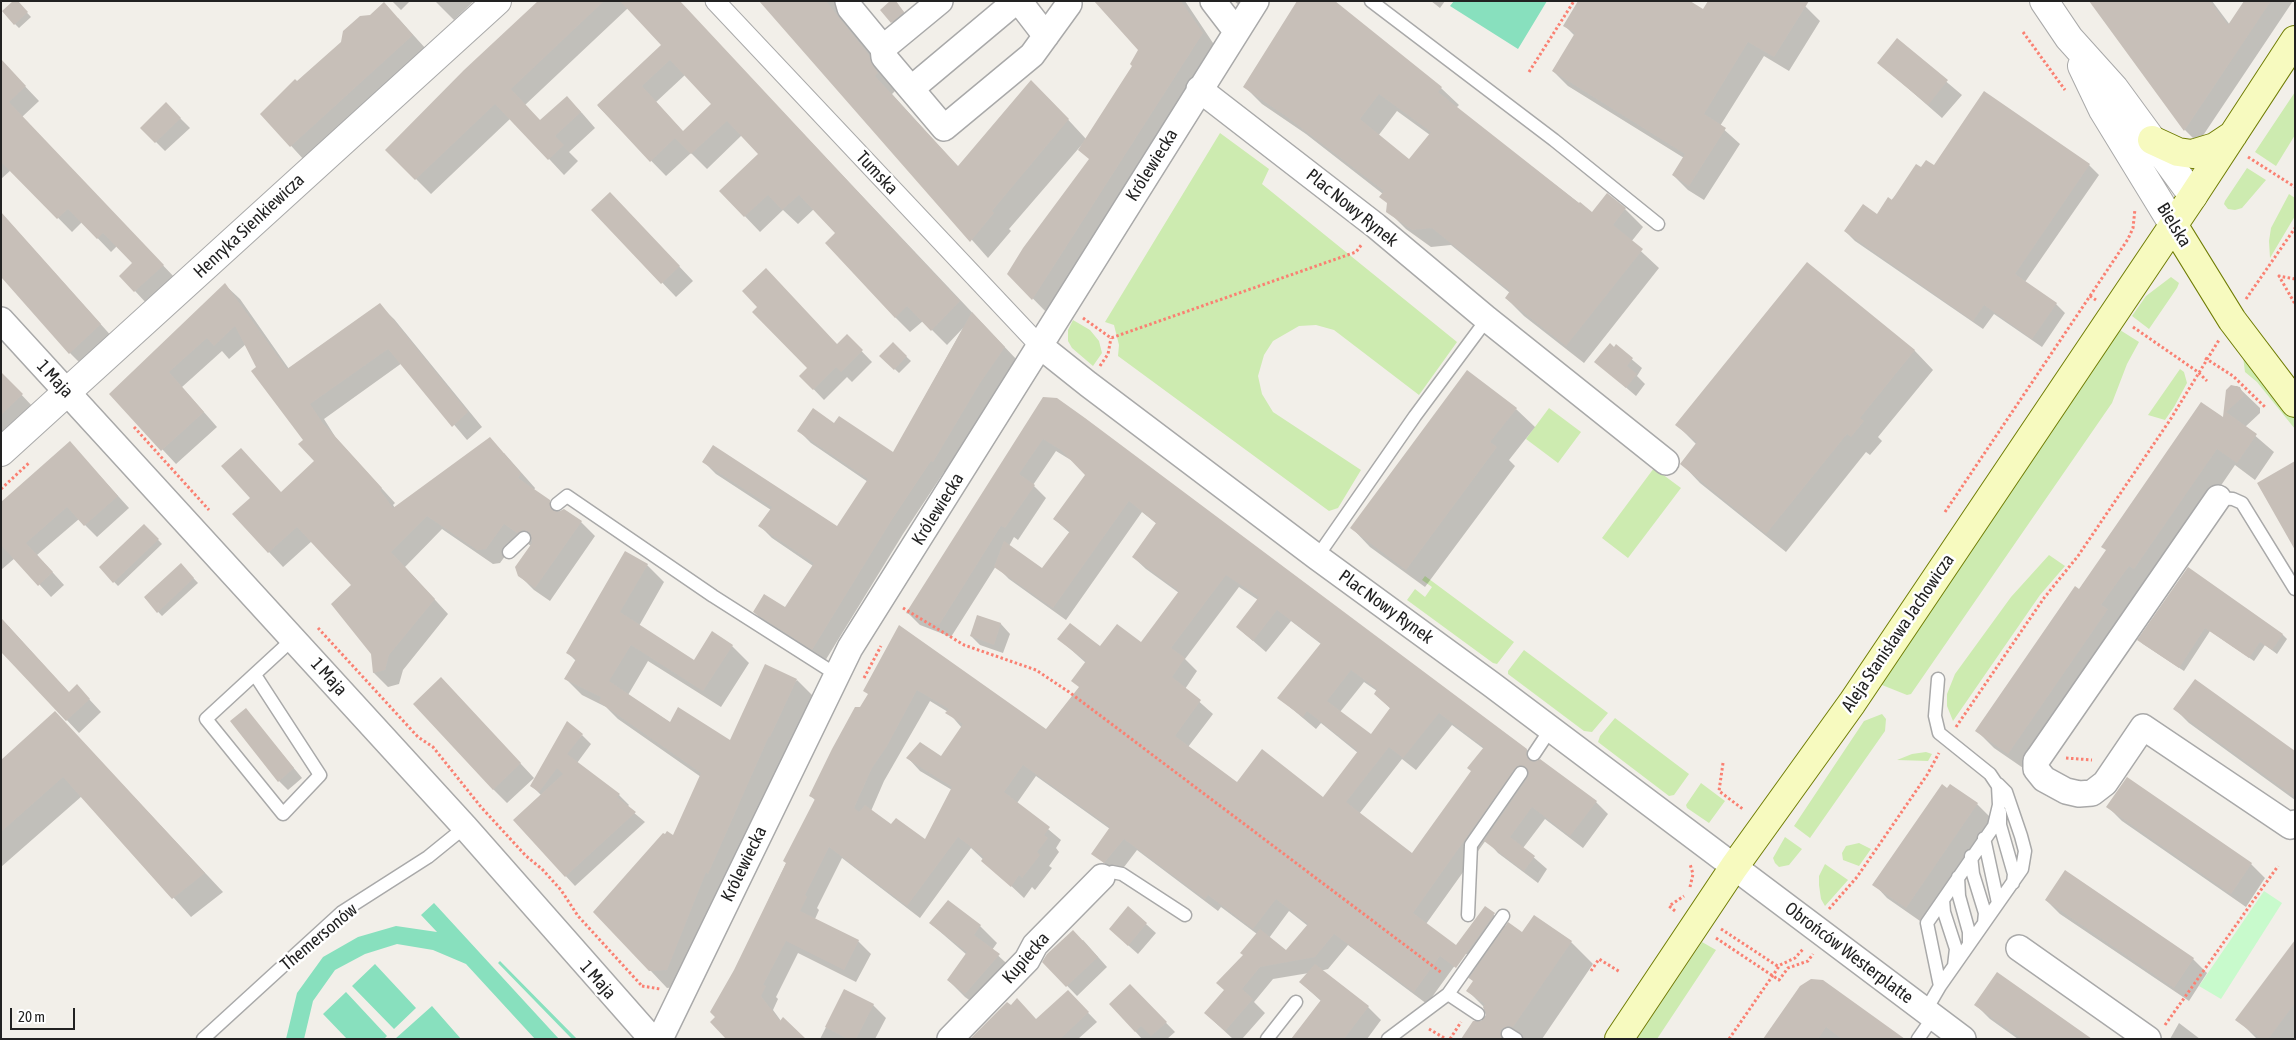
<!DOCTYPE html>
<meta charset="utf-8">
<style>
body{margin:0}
#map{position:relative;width:2296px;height:1040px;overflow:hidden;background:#f2efe9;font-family:"Asap Condensed",sans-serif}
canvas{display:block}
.frame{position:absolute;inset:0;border:2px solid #222;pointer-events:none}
.scale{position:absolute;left:10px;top:1008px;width:65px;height:22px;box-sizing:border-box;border:2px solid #222;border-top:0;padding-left:6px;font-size:15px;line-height:18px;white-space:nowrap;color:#222;-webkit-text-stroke:4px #fff;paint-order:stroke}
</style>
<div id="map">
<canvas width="2296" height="1040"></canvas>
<div class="frame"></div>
<div class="scale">20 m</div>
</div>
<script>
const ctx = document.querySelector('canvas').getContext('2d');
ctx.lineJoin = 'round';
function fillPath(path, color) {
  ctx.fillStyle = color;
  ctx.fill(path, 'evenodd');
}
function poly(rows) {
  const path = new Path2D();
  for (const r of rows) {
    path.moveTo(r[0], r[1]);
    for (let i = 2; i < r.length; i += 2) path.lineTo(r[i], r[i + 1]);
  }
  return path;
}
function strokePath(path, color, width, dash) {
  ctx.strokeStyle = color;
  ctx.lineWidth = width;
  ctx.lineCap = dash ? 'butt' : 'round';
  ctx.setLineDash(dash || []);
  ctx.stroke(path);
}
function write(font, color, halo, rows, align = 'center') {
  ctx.font = font + ' "Asap Condensed",sans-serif';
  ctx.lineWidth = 5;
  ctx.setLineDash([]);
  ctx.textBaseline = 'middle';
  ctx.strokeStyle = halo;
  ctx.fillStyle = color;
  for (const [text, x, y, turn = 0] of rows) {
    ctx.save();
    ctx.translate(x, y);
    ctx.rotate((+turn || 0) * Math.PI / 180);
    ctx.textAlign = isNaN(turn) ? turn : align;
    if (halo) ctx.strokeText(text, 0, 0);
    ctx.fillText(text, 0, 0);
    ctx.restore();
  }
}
fillPath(poly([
 [2295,92,2295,135,2276,166,2255,152],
 [1220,133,1269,169,1262,184,1457,342,1419,395,1334,330,1316,325,1299,326,1273,341,1264,355,1258,376,1262,394,1273,412,1361,470,1338,508,1329,511,1118,356,1119,345,1114,325,1105,322],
 [2247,168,2266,180,2242,208,2235,210,2228,209,2224,204,2225,201],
 [2289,194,2295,198,2295,216,2270,258,2269,241,2271,228],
 [2171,277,2179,283,2177,288,2149,329,2132,316,2146,296],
 [1073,320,1090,330,1099,341,1102,353,1093,366,1072,348,1068,341,1068,330],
 [2120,330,2139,342,2127,364,2112,403,1911,694,1907,695,1882,685,1881,682,1940,594],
 [2243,357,2295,413,2295,429,2257,382,2245,372],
 [2180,369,2184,372,2187,383,2174,407,2165,420,2148,415],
 [1549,408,1581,432,1558,463,1526,439],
 [1654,468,1681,488,1628,558,1602,538],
 [2049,555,2065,566,2040,595,1953,721,1947,706,1947,694,1955,674,2011,597],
 [1425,576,1514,642,1497,664,1493,663,1407,600,1415,589,1425,597,1432,587,1422,580],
 [1524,650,1608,713,1592,732,1584,731,1508,674,1508,671],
 [1882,714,1886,719,1885,731,1810,838,1794,826,1864,721],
 [1615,718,1689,774,1674,795,1669,796,1598,742,1600,736],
 [1926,752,1932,754,1928,761,1897,760,1912,754],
 [1701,783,1725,801,1709,823,1687,808,1686,805],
 [1785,837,1802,849,1789,865,1779,867,1775,863,1773,858],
 [1859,843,1871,849,1859,866,1843,860,1842,853,1846,846],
 [1825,864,1848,880,1825,906,1821,899,1819,885,1819,876],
 [1702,942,1716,950,1657,1039,1637,1039]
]), '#cdebb0');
fillPath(poly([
 [2264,891,2282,903,2221,999,2199,986]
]), '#c8facc');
fillPath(poly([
 [1454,1,1547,1,1518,49,1450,6],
 [434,903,559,1039,535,1039,466,964,433,950,397,944,365,954,335,970,313,1001,304,1039,286,1039,297,993,323,957,358,937,396,926,437,932,421,915],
 [500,961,577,1039,572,1039,498,963],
 [375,964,416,1008,394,1029,352,986],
 [346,992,387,1036,384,1039,347,1039,323,1014],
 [432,1006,461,1039,395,1039]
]), '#88e0be');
fillPath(poly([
 [16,1,31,17,19,28,6,15],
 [392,1,410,1,401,10],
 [435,1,474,1,454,20],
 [540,1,678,1,1017,360,992,396,946,474,944,472,903,534,825,661,766,624,754,612,785,609,813,566,772,538,760,526,771,510,716,474,704,462,837,528,868,482,811,443,799,431,834,425,893,454,963,328,947,345,923,321,910,332,895,317,837,233,814,209,798,224,783,210,760,232,721,191,760,154,742,135,707,169,691,153,666,176,598,106,662,45,628,8,525,105,540,121,567,98,582,113,595,128,569,152,578,161,564,175,511,118,431,194,387,150],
 [685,75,713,104,683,132,656,102],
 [760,1,849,1,837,12,887,74,890,85,895,91,892,94,958,167,1049,99,1086,139,1133,66,1139,50,1110,1,1185,1,1217,49,1048,314,1009,274,1090,160,1085,141,1009,229,1011,231,988,258],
 [1234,1,1243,1,1240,6],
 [1333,1,1441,88,1459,105,1456,108,1593,214,1625,209,1643,227,1631,242,1659,268,1584,363,1524,316,1506,298,1510,293,1451,245,1431,247,1406,229,1388,211,1389,204,1383,194,1306,134,1262,104,1245,87],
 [1397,111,1430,135,1409,161,1378,136],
 [1431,1,1445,1,1440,8],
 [2095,1,2212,1,2230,25,2245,1,2293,1,2198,143,2185,130],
 [897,4,908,17,896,26,892,22],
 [1805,6,1820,21,1789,71,1764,56,1720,126,1740,144,1704,200,1688,190,1673,175,1684,158,1568,86,1553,71,1575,36,1564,25,1703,11],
 [398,18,426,49,305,161,262,114,297,82],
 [1897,40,1962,95,1942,118,1879,63],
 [1,61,39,101,22,117,176,279,148,305,135,291,134,263,117,246,111,252,82,222,72,232,11,170,1,179],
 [1985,93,2089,165,2099,175,2025,282,2056,304,2065,313,2042,347,1994,314,1983,329,1855,241,1845,231,1877,215,1921,169,1934,167],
 [166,104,190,128,165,151,142,128],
 [624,208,693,281,676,297,593,210],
 [1,213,114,339,84,367,70,353],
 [1807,264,1915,351,1933,370,1878,437,1882,441,1870,455,1866,452,1786,552,1700,483,1682,464,1697,445,1677,425],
 [225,285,240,299,289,369,379,305,394,319,482,427,467,440,402,363,324,419,336,438,395,503,393,505,395,508,504,453,535,488,534,490,561,512,581,522,595,536,550,601,534,590,519,575,531,546,519,537,500,563,493,564,442,529,405,567,448,614,403,670,399,684,388,687,374,673,372,654,352,585,312,541,283,567,269,552,251,498,281,493,316,461,246,344,229,359,222,351,182,387,217,427,176,464,111,394],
 [759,307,837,345,847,336,872,362,852,382,847,377,824,400,801,376,809,368],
 [893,344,911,361,899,373,881,356],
 [1616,346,1642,368,1637,376,1645,384,1636,396,1596,362],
 [1,373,34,408,1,439],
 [2231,386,2237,386,2260,408,2260,413,2245,427,2274,452,2255,480,2235,465,2026,770,1994,748,1977,731,2107,551,2224,419],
 [1044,398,1527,750,1538,762,1596,802,1608,814,1583,848,1545,819,1523,848,1547,869,1538,883,1498,853,1486,840,1426,924,1456,946,1485,907,1507,927,1522,933,1571,942,1593,964,1542,1039,1463,1039,1486,1019,1487,1010,1468,991,1474,981,1456,970,1468,954,1465,954,1453,968,1427,1004,1348,945,1328,969,1320,971,1368,1007,1381,1020,1367,1039,1293,1039,1321,1001,1300,982,1309,973,1273,979,1254,1002,1265,1013,1242,1039,1233,1039,1205,1013,1225,991,1257,934,1221,907,1218,911,1137,850,1118,875,1093,853,1110,829,1036,776,1017,803,1061,840,1056,848,1059,852,1049,866,1052,868,1035,890,1032,887,1024,898,971,848,920,918,842,858,817,908,819,910,815,919,858,941,871,954,856,982,798,953,776,997,778,999,773,1010,781,1021,717,1017,735,970,816,801,811,796,869,695,899,627,1046,731,1080,688,1086,663,1059,639,1100,648,1141,644,1179,593,1146,569,1133,557,1157,524,1142,512,1066,620,1009,579,996,566,951,637,920,625,908,613],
 [1056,451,1074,462,1087,475,1054,519,1070,533,1043,570,1009,546,1014,537,1018,540,1046,498,1033,485],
 [1239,587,1258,600,1237,627,1266,652,1291,621,1321,644,1279,698,1316,729,1321,723,1358,753,1324,799,1237,784,1188,747,1213,714,1185,689,1197,671,1185,659],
 [1364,682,1377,691,1375,694,1391,709,1371,735,1340,712],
 [930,701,948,712,962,728,942,757,908,758,920,771,952,790,925,841,891,826,871,811,884,781],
 [1452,725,1484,749,1473,772,1412,855,1359,814,1402,759,1416,770],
 [1289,911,1308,926,1286,951,1269,938],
 [1516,409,1535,427,1509,460,1515,466,1425,587,1370,547,1352,528],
 [70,443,129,508,97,537,79,519,37,555,64,585,51,597,15,558,1,570,1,504],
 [144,525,162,544,118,586,100,567],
 [181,565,198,583,162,616,145,598],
 [647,565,664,582,639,626,694,661,732,646,749,663,721,707,648,661,628,695,671,723,731,742,797,680,814,697,683,986,667,988,650,970,674,837,701,777,618,719,606,707,582,695,565,678,576,661,568,653],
 [2189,569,2283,635,2287,639,2277,654,2265,645,2254,661,2210,631,2184,671,2143,644,2139,640],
 [978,616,1001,624,1010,634,1003,653,980,645,971,636],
 [1,618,69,693,77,686,101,712,79,733,1,650],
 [455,693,534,778,507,803,493,789],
 [2175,709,2295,752,2295,800,2189,723],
 [246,710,302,778,288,790,279,781],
 [73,732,223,892,191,917,82,796,1,867,1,761],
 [582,735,591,744,577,763,619,795,629,805,627,807,645,822,575,886,514,820,541,795,532,786],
 [2127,779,2251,864,2265,878,2246,907,2122,821,2108,807],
 [1977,804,1991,818,1920,921,1887,898,1874,884],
 [2046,900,2193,959,2207,973,2189,1001,2060,914],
 [1128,908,1156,933,1138,954,1120,938],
 [930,923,980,926,997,943,992,950,1016,972,983,1010,965,997,948,980,967,955],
 [1083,940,1107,967,1077,996,1044,962],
 [2295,942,2295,1039,2257,1039,2237,1019],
 [1823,982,1903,1039,1765,1039],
 [1130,986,1175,1032,1167,1039,1142,1039,1111,1004],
 [845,990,873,1005,886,1018,875,1039,820,1039],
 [1068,992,1097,1022,1078,1039,975,1039,1037,1021],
 [1976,1005,2089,1039,2018,1039,1990,1019],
 [2179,1023,2200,1039,2170,1039]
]), '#0003');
fillPath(poly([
 [13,1,18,1,28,12,14,25,2,11],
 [538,1,604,1,511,89,540,120,567,96,581,112,555,136,564,145,548,160,495,104,415,180,385,150,464,70],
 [620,1,680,1,960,301,931,331,907,306,895,318,825,243,835,233,799,195,782,210,768,195,744,217,719,191,758,154,727,121,691,154,675,138,650,162,597,105,661,45],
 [670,60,711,104,683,131,642,86],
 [759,1,826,1,869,55,873,66,878,73,875,76,958,166,1031,80,1069,119,992,211,994,213,970,242],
 [890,1,896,1,904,12,891,23,880,10],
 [1094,1,1181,1,1203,33,1032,300,1007,274,1023,248,1089,159,1078,150,1132,66,1130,64,1138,50],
 [1297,1,1335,1,1442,87,1438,92,1579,203,1580,202,1592,212,1607,193,1626,208,1613,225,1643,249,1566,346,1505,298,1510,291,1432,228,1412,230,1386,212,1387,203,1379,197,1384,191,1287,117,1243,87],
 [1379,94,1431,132,1409,159,1360,119],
 [1578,1,1690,1,1703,9,1708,1,1809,1,1774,57,1748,42,1704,114,1726,128,1689,186,1672,175,1685,154,1552,71,1575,33,1563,26],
 [2089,1,2210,1,2228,25,2244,1,2271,1,2184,131],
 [384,2,413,35,290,147,260,114,295,79,297,81,341,42,343,31,360,16,370,15],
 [1897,38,1948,80,1928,105,1877,63],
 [1,59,26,86,9,102,164,265,134,292,119,276,132,263,103,233,97,239,68,209,57,219,1,162],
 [1984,91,2090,164,2015,274,2057,303,2032,339,1984,305,1973,321,1844,231,1863,204,1877,214,1888,197,1892,200,1916,164,1921,167,1926,160,1934,165],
 [166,102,181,118,155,143,140,128],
 [610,192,680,266,661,284,591,210],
 [1,212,101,324,69,354,1,277],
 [1807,262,1915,350,1860,418,1864,421,1851,437,1847,434,1766,534,1680,464,1697,442,1675,425],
 [766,268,837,344,847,334,863,350,841,372,836,367,813,390,799,376,807,368,752,312,757,307,742,291],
 [225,283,287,369,380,303,468,412,452,427,388,349,310,404,322,422,382,488,380,490,393,508,490,437,521,473,518,478,550,500,551,509,558,512,564,509,582,521,535,588,518,576,515,567,532,543,530,532,523,530,517,533,504,524,486,549,477,550,427,516,391,552,435,599,389,655,385,670,373,673,371,654,331,604,351,585,297,527,268,553,232,514,250,498,221,466,241,448,281,492,314,461,298,444,303,440,251,371,256,367,235,326,214,346,207,338,169,372,204,412,161,451,109,394],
 [972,312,1005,347,980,383,933,462,931,461,891,521,812,650,753,612,764,594,785,607,814,563,758,526,772,507,702,462,713,445,837,526,868,479,797,431,813,408,834,423,839,416,893,452],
 [893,342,907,356,894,370,879,356],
 [1610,343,1614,347,1616,344,1633,358,1627,366,1637,374,1626,388,1594,362],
 [1467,370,1517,408,1490,442,1497,447,1406,570,1350,528],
 [1,372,23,394,1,415],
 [2231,385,2240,387,2244,396,2226,412,2257,434,2237,463,2217,449,2134,569,2129,566,2101,605,2108,609,2008,754,1975,731,2075,586,2079,589,2106,550,2101,547,2201,402,2223,417,2226,390],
 [1043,397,1057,398,1085,418,1527,749,1526,754,1529,760,1534,762,1540,759,1597,801,1570,836,1532,807,1510,837,1535,856,1524,871,1484,841,1528,777,1529,773,1526,767,1517,766,1413,913,1456,945,1485,906,1495,913,1456,968,1440,956,1414,992,1334,934,1315,957,1260,967,1242,989,1253,999,1225,1031,1204,1013,1224,990,1216,983,1243,955,1240,953,1260,929,1286,950,1308,924,1276,899,1253,929,1208,895,1205,899,1124,839,1104,863,1091,854,1110,827,1023,765,1004,792,1050,827,1044,835,1048,838,1037,852,1040,855,1022,878,1019,875,1011,887,981,861,984,857,958,837,907,906,829,847,805,895,807,897,800,911,859,940,844,970,786,941,763,985,766,986,761,996,780,1021,783,1017,806,1039,726,1039,710,1022,715,1017,710,1012,734,970,786,863,783,861,815,799,809,796,832,749,855,707,860,707,868,694,863,691,899,625,1046,729,1079,687,1071,681,1086,661,1057,639,1070,623,1100,646,1117,624,1141,642,1179,591,1132,557,1156,523,1129,501,1053,608,994,567,1004,541,1042,568,1070,531,1053,519,1085,475,1061,450,1043,439,1019,474,1035,485,1005,528,1001,526,939,625,906,613],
 [1226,575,1259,597,1236,627,1253,641,1277,610,1321,643,1277,698,1303,717,1307,711,1358,751,1323,797,1262,749,1237,782,1175,736,1201,700,1172,677,1185,658,1171,648],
 [1351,670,1377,689,1374,694,1390,708,1371,734,1327,701],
 [917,690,949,709,945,713,963,724,941,756,920,742,906,758,952,787,925,839,896,818,891,824,865,805,859,812,854,808,872,768,887,746],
 [1439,713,1484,747,1467,768,1471,771,1412,853,1346,802,1389,747,1403,758],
 [70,441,118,496,84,526,67,507,26,543,53,572,38,586,1,545,1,502],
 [2295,461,2295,550,2257,483],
 [144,524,159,539,113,583,99,567],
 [625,551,648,564,620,612,694,660,712,631,733,645,703,691,631,645,609,681,670,722,678,707,730,740,765,664,797,679,770,737,769,736,708,874,706,872,667,970,649,971,593,912,663,833,665,834,667,831,673,835,701,773,599,702,601,697,564,679,576,659,566,653],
 [181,563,194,578,157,613,144,597],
 [2188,567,2283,634,2272,650,2260,642,2249,658,2205,628,2179,668,2137,640],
 [977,615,1001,623,994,645,970,636],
 [1,618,69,692,77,684,90,699,66,721,1,652],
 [441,677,521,763,493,790,413,704],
 [2195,679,2295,751,2295,797,2173,709],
 [246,708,294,768,278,782,230,721],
 [55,711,205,873,172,899,63,777,1,832,1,760],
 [567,721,583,734,567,754,620,794,617,797,636,812,565,877,513,820,563,774,557,768,539,792,530,786],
 [2127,777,2252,863,2231,894,2106,807],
 [1942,784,1947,788,1950,784,1978,803,1906,908,1872,885],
 [2065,870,2194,958,2174,988,2045,900],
 [948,900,981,925,974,935,1000,954,965,994,947,980,967,952,929,923],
 [1128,906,1147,923,1128,946,1109,929],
 [1534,915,1572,941,1513,1027,1508,1026,1501,1029,1502,1039,1461,1039,1473,1021,1481,1021,1486,1015,1483,1007,1485,1004,1466,991,1473,981,1469,978,1508,922,1522,932],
 [1073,930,1098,957,1066,987,1042,962,1047,954],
 [2295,940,2295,1003,2268,1039,2261,1039,2235,1020],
 [1315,964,1369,1006,1344,1039,1291,1039,1321,1000,1299,982],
 [1997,972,2092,1039,2022,1039,1974,1005],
 [1811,979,1823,980,1905,1039,1842,1039,1826,1027,1818,1039,1763,1039,1800,986],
 [1130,984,1167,1022,1151,1036,1141,1026,1135,1032,1109,1004],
 [844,989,874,1004,856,1039,848,1039,825,1027],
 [1068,990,1089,1012,1060,1039,970,1039,1007,1002,1011,1005,1017,998,1036,1019]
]), '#c7bfb8');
const service = poly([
 [1371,1,1554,140,1658,224],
 [2218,498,2233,499,2242,503,2295,589],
 [557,504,567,496,713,596,837,675],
 [509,552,524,538],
 [1317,557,1415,416,1487,319],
 [255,675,320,775,283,814,206,719,294,638],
 [1534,754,1550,730],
 [2000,812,2000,825,2014,874,2013,883],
 [1984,838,1998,903],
 [1971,856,1973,874,1985,913,1984,923],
 [1102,877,1112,872,1122,874,1185,915],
 [1958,877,1959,896,1969,932,1969,944],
 [1943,900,1944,912,1956,949,1954,966],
 [1468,915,1471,845,1521,773],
 [1940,986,2022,869,2025,851,2021,836,2006,792,1998,784],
 [1926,1010,1940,986,1927,923,1994,826,1999,805,1998,786,1990,774,1939,733,1935,716,1938,679],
 [1478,1014,1448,994,1503,916],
 [1508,1034,1516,1039],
 [203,1039,342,912,428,857,465,827],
 [1267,1039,1296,1002],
 [1388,1039,1448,994],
 [1918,1039,1934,1016]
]);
const pedestrian = poly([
 [715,1,1039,345]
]);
const minor = poly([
 [848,1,850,8,883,48,884,57,944,128,1032,55,1069,4],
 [1019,1,1046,36],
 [1213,1,1236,31],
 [883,48,940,1],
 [911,89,1016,1],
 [1199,89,1376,226,1487,319,1666,462],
 [1,320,465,827,652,1039],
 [1039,345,1088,384,1317,557,1491,684,1963,1039],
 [2218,498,2039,757,2036,761,2036,769,2044,779,2066,791,2079,794,2092,793,2105,783,2143,727,2290,826,2295,823],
 [2019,948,2148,1039],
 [660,1039,850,648,1256,1],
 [950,1039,1027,960,1035,945,1102,877]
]);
const tertiary = poly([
 [2044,1,2069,38,2114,88,2193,196],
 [2082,66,2103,110,2174,226],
 [1,452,497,1]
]);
const secondary = poly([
 [2152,140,2178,152,2192,154,2215,147,2233,135],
 [2174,226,2232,320,2295,403],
 [1619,1039,1734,867,1852,703,2193,196,2295,40]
]);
strokePath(service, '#a9a9a9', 15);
strokePath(pedestrian, '#a9a9a9', 21);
strokePath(minor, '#a9a9a9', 28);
strokePath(tertiary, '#a9a9a9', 30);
strokePath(secondary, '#707d05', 30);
strokePath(poly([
 [2023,32,2065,90],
 [1529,72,1574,1],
 [2248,157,2295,187],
 [2295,279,2279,276,2295,304],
 [2090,296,2128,239,2133,228,2135,209],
 [2246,299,2295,228],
 [1083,318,1111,338,1356,252,1362,244],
 [2133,327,2198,372,2207,381],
 [2205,358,2233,376,2265,407],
 [1100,366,1108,354,1111,338],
 [134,427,209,510],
 [1,489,30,462],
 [1945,512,2090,296,2096,300],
 [903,608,964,645,1036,670,1069,692,1442,973],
 [318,628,418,737,433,747,481,807,526,856,542,869,561,890,578,916,642,986],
 [864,678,881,646],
 [1956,727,2044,598,2078,556,2170,420,2219,340],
 [2066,758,2092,760],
 [1723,763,1719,791,1744,810],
 [1690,887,1693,874,1690,864],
 [1829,909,1857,877,1927,775,1939,753],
 [1675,911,1669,906,1684,896],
 [1721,929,1779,967],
 [1716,938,1779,980,1788,968,1808,961,1813,954],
 [1591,971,1599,959,1620,972],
 [642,986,660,989],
 [2165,1025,2278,866],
 [1429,1029,1446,1039],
 [1450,1039,1461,1022],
 [1729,1039,1780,965,1795,958,1804,948]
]), '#fa8072', 3, [2.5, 2.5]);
strokePath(service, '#fff', 12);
strokePath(pedestrian, '#fff', 19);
strokePath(minor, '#fff', 25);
strokePath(tertiary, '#fff', 28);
strokePath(secondary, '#f7fabf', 28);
write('18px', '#222', '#fff', [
 ["Królewiecka",1152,165,-58],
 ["Tumska",877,173,47],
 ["Plac Nowy Rynek",1352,208,39],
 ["Bielska",2174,225,58],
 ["Henryka Sienkiewicza",249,226,-43],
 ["1 Maja",55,379,47],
 ["Królewiecka",938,509,-58],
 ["Plac Nowy Rynek",1386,607,36],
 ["Aleja Stanisława Jachowicza",1898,633,-56],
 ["1 Maja",329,677,48],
 ["Królewiecka",744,864,-64],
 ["Themersonów",319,937,-40],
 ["Obrońców Westerplatte",1849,953,37],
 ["Kupiecka",1026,958,-49],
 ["1 Maja",598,980,49]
]);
</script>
